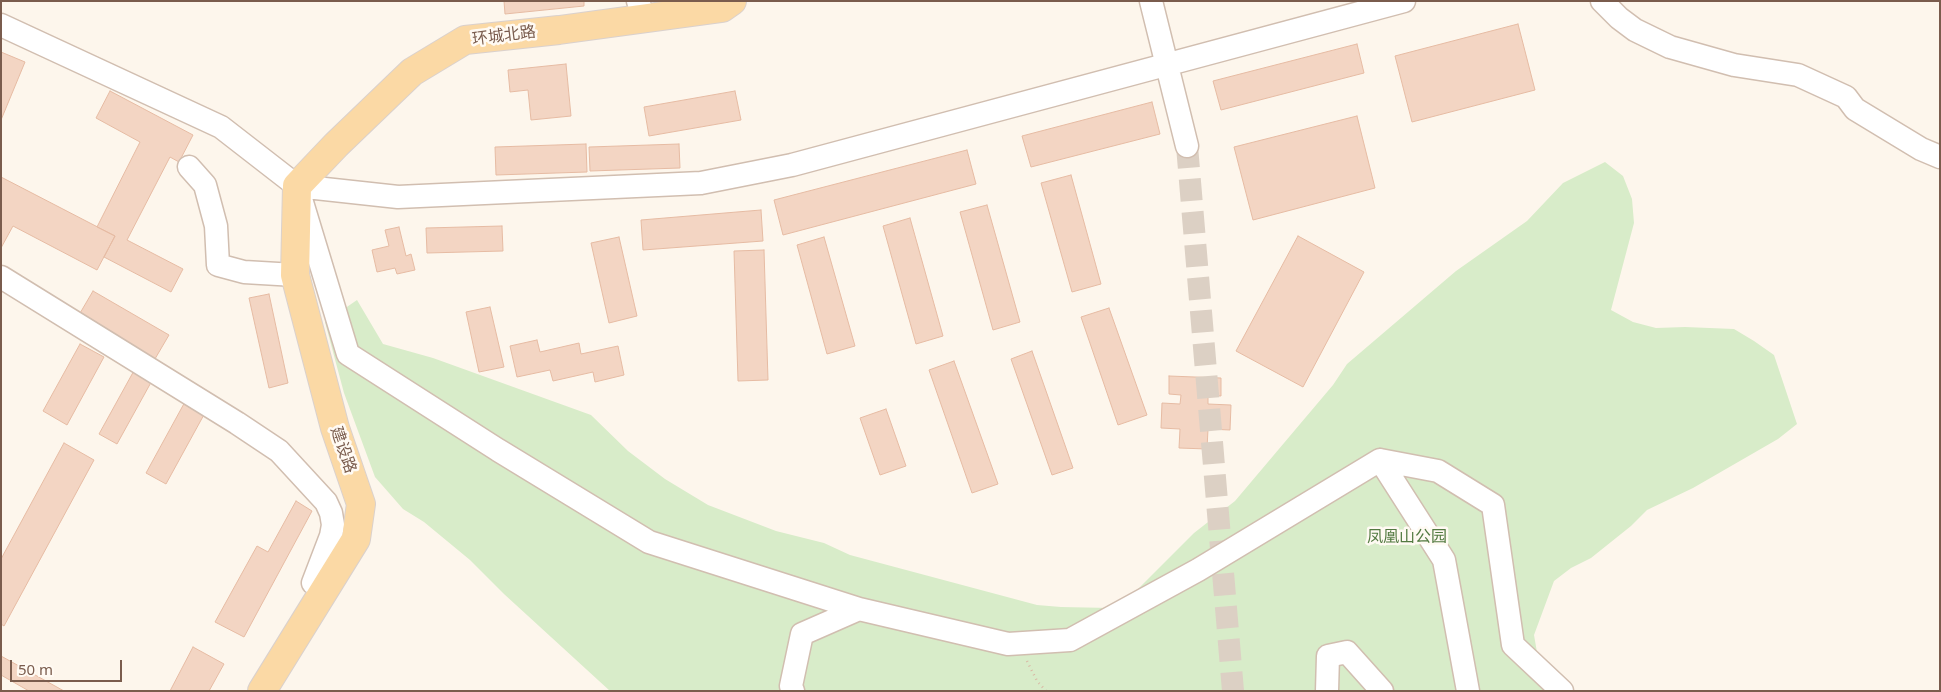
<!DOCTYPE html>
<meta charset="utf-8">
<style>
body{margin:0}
#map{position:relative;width:1941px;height:692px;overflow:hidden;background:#fdf6ec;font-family:"Noto Sans",sans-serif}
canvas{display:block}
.frame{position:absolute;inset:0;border:2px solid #7a5c4d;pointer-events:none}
.scale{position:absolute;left:10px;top:660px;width:112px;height:22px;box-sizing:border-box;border:2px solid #7a5c4d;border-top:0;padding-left:6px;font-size:15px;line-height:18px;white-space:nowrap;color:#7a5c4d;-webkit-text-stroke:4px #fffaf3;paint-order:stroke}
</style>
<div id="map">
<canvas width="1941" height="692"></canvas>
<div class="frame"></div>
<div class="scale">50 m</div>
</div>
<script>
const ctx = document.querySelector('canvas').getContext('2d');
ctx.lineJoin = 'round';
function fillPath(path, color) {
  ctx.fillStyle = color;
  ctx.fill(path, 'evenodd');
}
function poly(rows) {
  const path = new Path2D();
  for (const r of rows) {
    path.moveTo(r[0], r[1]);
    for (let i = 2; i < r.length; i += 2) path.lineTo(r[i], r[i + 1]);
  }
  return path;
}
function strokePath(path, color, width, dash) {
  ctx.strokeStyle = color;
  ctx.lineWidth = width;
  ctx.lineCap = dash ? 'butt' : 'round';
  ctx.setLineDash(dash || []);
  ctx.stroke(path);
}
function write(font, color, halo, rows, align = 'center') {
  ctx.font = font + ' "Noto Sans","Noto Sans SC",sans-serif';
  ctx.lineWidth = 5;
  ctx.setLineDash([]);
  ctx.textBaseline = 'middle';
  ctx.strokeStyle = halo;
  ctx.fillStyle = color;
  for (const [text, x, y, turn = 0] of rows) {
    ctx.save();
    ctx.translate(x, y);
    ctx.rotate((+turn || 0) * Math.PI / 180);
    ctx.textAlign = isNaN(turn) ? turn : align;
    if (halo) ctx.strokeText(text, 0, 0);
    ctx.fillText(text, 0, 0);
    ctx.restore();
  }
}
fillPath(poly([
 [1605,162,1623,176,1632,199,1634,223,1611,310,1633,322,1656,328,1685,327,1734,329,1754,341,1774,355,1797,424,1778,439,1693,488,1647,510,1631,526,1591,558,1571,568,1554,581,1534,635,1538,658,1555,691,610,691,504,594,470,560,424,522,403,509,375,477,344,393,325,322,357,300,383,344,433,358,591,415,628,451,665,479,708,505,776,531,824,543,850,555,1037,605,1061,607,1111,608,1132,595,1194,533,1235,501,1333,385,1347,364,1456,271,1527,221,1563,183]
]), '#d8ecc9');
const building = poly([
 [504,1,584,1,584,6,505,14,504,1],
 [1518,24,1535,90,1412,122,1395,56,1518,24],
 [1357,44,1364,73,1221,110,1213,81,1357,44],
 [1,52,25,62,1,120,1,52],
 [566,64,571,116,531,120,528,90,510,92,508,70,566,64],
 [110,91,193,135,179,162,170,157,127,240,183,269,171,292,104,257,115,236,97,227,140,142,96,118,110,91],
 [735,91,741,120,649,136,644,107,735,91],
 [1152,102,1160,134,1031,167,1022,136,1152,102],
 [1357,116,1375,188,1253,220,1234,147,1357,116],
 [586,144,587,172,496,175,495,147,586,144],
 [679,144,680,168,590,171,589,147,679,144],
 [967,150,976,184,783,235,774,200,967,150],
 [1071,175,1101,284,1072,292,1041,183,1071,175],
 [1,177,115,236,97,270,13,226,1,248,1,177],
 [987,205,1020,322,993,330,960,212,987,205],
 [761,210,763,241,643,250,641,220,761,210],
 [910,218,943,336,916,344,883,226,910,218],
 [502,226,503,251,427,253,426,228,502,226],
 [399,227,406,256,411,254,415,270,397,274,395,268,377,272,372,250,389,246,385,230,399,227],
 [1298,236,1364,272,1303,387,1236,351,1298,236],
 [619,237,637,316,609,323,591,243,619,237],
 [824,237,855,346,827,354,797,245,824,237],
 [764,250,768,380,738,381,734,251,764,250],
 [93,291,169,335,152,364,76,320,93,291],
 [269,294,288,383,269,388,249,298,269,294],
 [490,307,504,367,479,372,466,312,490,307],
 [1109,308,1147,415,1118,425,1081,317,1109,308],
 [537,340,540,352,579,343,581,354,618,346,624,375,595,382,593,372,553,381,550,370,517,377,510,346,537,340],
 [80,344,104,357,67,425,43,411,80,344],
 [1032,351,1073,468,1052,475,1011,359,1032,351],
 [954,361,998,484,972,493,929,370,954,361],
 [136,367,154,377,117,444,99,434,136,367],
 [1169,376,1221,378,1221,396,1208,395,1208,404,1231,405,1230,430,1208,429,1207,449,1179,448,1180,429,1161,428,1162,403,1180,404,1181,395,1169,394,1169,376],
 [186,400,206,411,166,484,146,473,186,400],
 [886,409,906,466,880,475,860,418,886,409],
 [64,443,94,460,4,626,1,624,1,559,64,443],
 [296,501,312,511,244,637,215,622,257,546,268,552,296,501],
 [193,647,224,664,209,691,170,691,193,647],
 [1,656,64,691,29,691,1,675,1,656]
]);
fillPath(building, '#f3d5c3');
strokePath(building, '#e6bba3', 1);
strokePath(poly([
 [1187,146,1233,691]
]), '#dcd0c4', 22, [22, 11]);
const minor = poly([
 [638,1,644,18],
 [1151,1,1187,146],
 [1602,1,1619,18,1635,30,1670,47,1734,65,1798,75,1846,97,1855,109,1921,149,1940,157],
 [1,25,221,127,297,186,398,197,701,183,792,165,1404,1],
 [189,167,205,185,216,226,218,265,244,272,295,275],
 [301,199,348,354,498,450,649,542,859,609,802,634,791,686,793,691],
 [1,277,237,423,279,451,326,502,331,513,333,525,331,536,313,583,327,589],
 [1380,460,1438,471,1493,505,1513,645,1562,691],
 [859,609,1008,644,1070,640,1198,570,1380,460,1444,560,1468,691],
 [1327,691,1328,656,1347,652,1382,691]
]);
const major = poly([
 [262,691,356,539,361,504,335,428,295,275,297,186,336,145,412,72,465,40,559,30,722,8,732,1]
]);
strokePath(minor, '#d1beb0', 25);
strokePath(major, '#dad1cd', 30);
strokePath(poly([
 [1027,661,1037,681,1046,691]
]), '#d9b8a5', 2.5, [1, 4]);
strokePath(minor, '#fff', 22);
strokePath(major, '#fbd9a5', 28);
write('16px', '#7a5c4d', '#fffaf3', [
 ["环城北路",504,36,-7],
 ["建设路",343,450,71]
]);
write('16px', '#537a41', '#fffaf3', [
 ["凤凰山公园",1407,537]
]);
</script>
